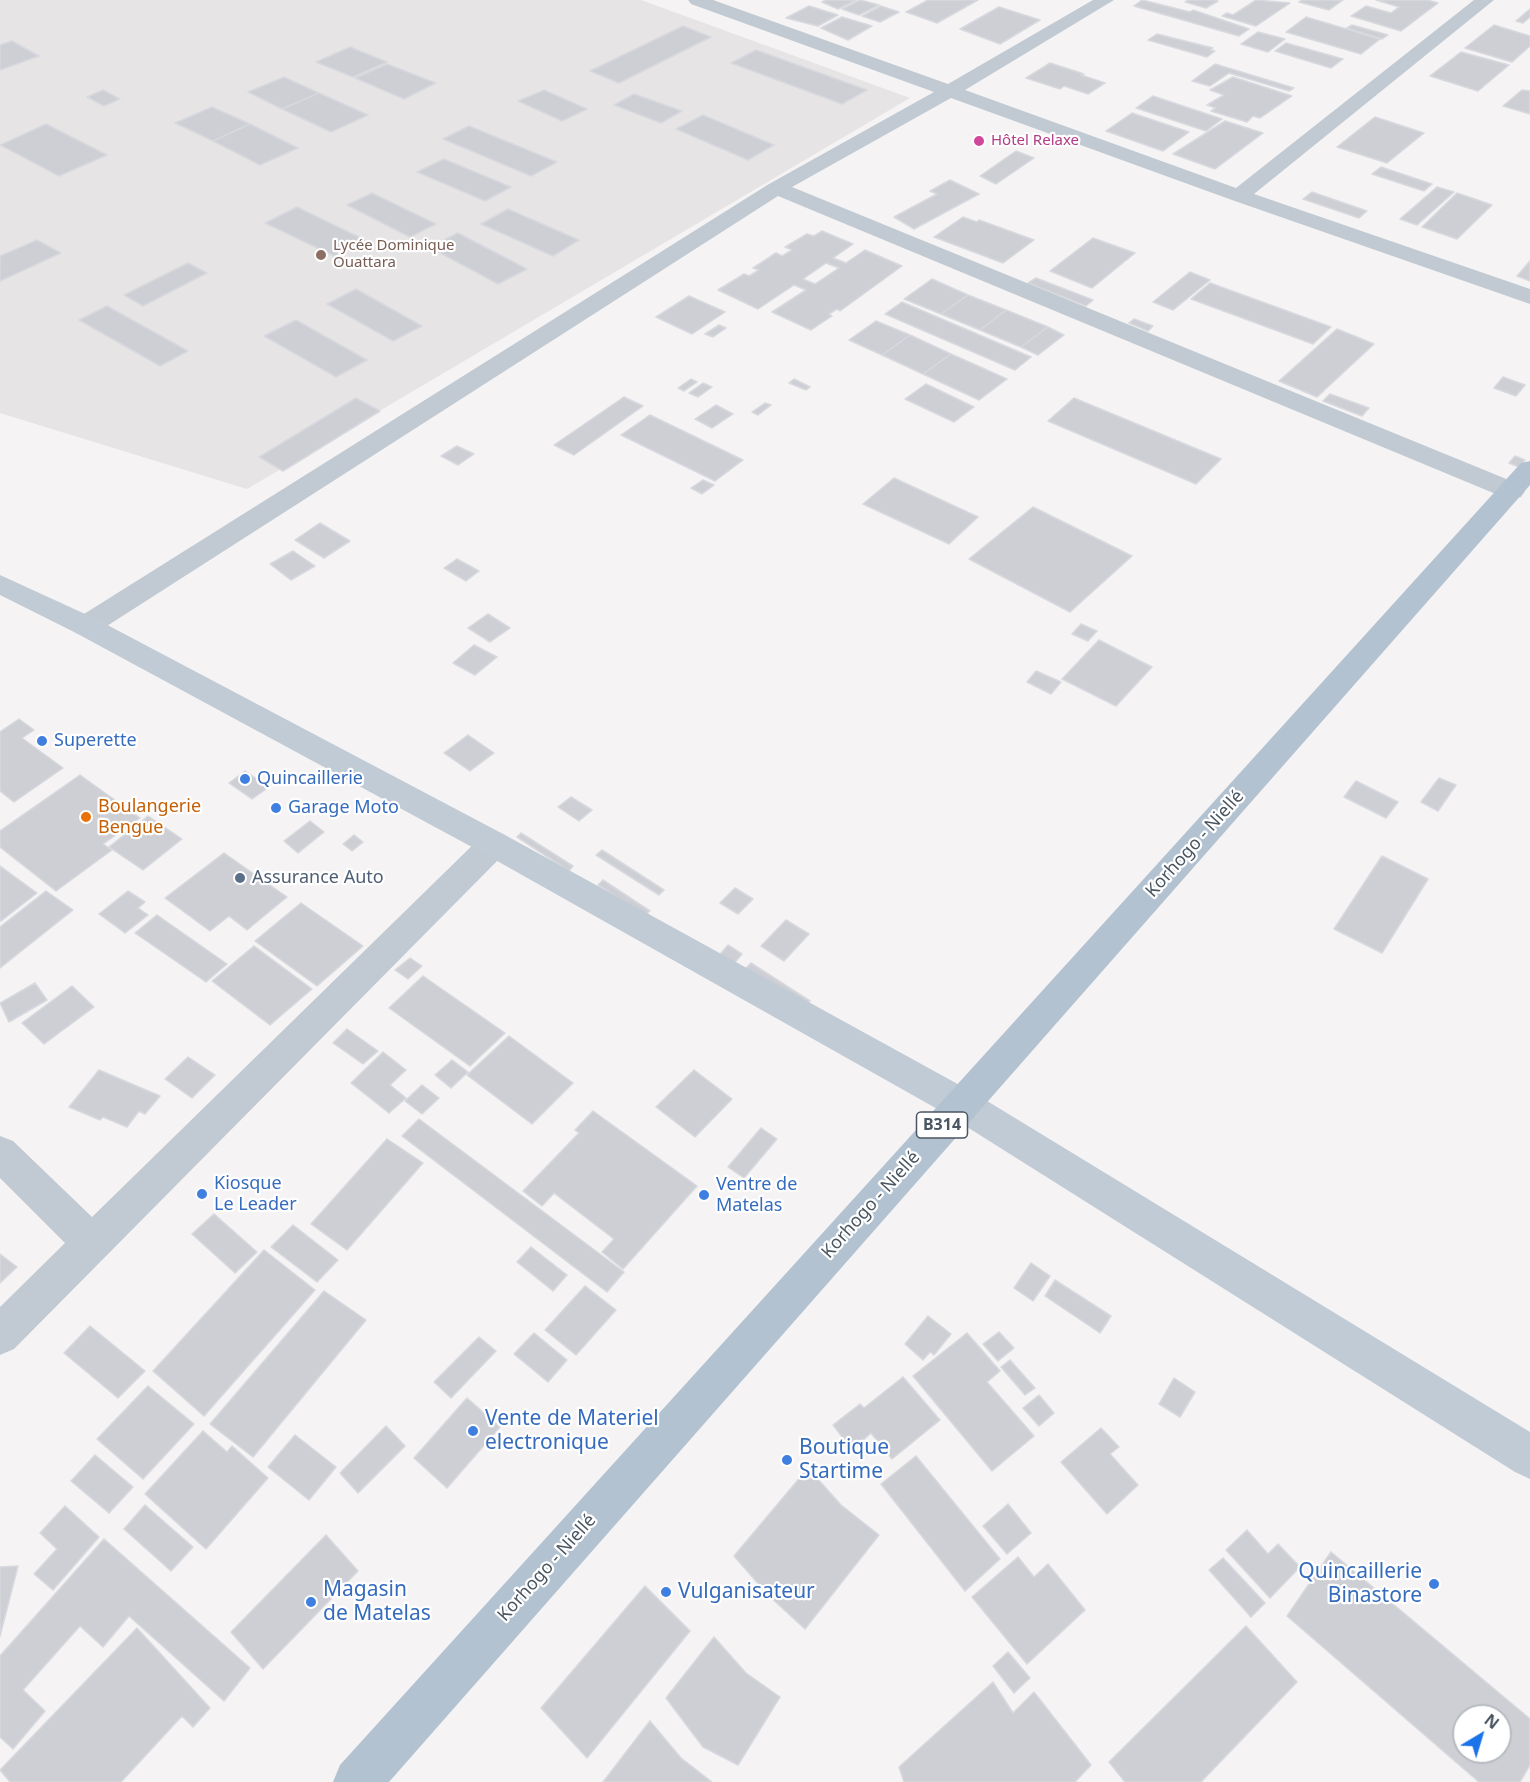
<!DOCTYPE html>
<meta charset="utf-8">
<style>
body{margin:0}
#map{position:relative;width:1530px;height:1782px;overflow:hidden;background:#f5f3f3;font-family:"Noto Sans",sans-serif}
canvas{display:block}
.north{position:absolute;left:1452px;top:1704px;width:60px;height:60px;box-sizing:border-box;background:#fff;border:2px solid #b7bbc0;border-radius:50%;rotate:38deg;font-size:16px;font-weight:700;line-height:24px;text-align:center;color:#4a5661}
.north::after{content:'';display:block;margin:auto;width:21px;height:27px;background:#1a73e8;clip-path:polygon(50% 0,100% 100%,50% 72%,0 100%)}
</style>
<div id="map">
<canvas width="1530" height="1782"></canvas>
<div class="north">N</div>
</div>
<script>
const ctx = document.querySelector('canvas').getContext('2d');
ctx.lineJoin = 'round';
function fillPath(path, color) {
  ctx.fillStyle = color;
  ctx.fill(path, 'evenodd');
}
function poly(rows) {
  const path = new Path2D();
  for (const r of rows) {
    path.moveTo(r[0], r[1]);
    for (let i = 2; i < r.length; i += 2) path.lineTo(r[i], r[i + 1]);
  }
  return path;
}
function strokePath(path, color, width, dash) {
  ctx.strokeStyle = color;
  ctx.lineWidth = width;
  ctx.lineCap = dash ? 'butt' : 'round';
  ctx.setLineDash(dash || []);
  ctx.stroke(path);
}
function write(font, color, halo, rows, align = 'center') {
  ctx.font = font + ' "Noto Sans",sans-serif';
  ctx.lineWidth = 4.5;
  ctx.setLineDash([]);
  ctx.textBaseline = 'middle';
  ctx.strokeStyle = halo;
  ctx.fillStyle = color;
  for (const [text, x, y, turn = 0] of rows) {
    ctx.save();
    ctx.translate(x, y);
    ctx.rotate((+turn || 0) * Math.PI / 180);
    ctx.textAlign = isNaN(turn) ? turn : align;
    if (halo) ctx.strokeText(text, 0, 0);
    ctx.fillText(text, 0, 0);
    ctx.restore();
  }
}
fillPath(poly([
 [0,0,641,0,910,98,247,489,0,413]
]), '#e6e4e5');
const building = poly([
 [826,0,856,0,838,9,822,2,826,0],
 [860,0,879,5,859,15,842,9,860,0],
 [928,0,978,0,937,23,906,12,928,0],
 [1142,0,1190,12,1193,10,1249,29,1239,36,1134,6,1142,0],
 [1188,0,1215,0,1218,1,1206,8,1185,2,1188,0],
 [1256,0,1290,3,1256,26,1222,16,1227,13,1233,15,1256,0],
 [1302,0,1343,0,1329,10,1299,2,1302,0],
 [1427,0,1438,3,1401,31,1351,16,1366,6,1391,13,1399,7,1376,0,1427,0],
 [809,6,838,15,818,26,786,18,809,6],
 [881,6,899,12,880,22,862,16,881,6],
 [999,7,1040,20,1000,44,960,29,999,7],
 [1530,9,1530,17,1523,23,1516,21,1530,9],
 [842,17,872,26,848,40,821,28,842,17],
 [1306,17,1380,39,1361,54,1286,32,1306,17],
 [1352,25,1388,35,1382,39,1347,28,1352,25],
 [1494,25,1530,36,1530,46,1512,62,1465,48,1494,25],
 [683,26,711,37,619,83,590,71,683,26],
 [1258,32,1285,39,1268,52,1241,44,1258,32],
 [1157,34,1213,48,1210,50,1215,51,1207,57,1148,40,1157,34],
 [12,41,39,56,0,70,0,45,12,41],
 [1286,43,1343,59,1331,68,1275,51,1286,43],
 [350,47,387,62,353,77,316,62,350,47],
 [756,50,867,90,842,104,731,63,756,50],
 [1461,52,1509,65,1478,91,1430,76,1461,52],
 [1050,63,1084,74,1081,75,1105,83,1088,94,1064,86,1060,89,1026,78,1050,63],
 [387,64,436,83,404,99,355,78,387,64],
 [1215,64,1294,88,1289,91,1229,73,1210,86,1192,81,1215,64],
 [284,77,319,93,282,109,248,92,284,77],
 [1233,77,1292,96,1260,118,1253,116,1247,122,1211,111,1216,108,1207,105,1224,95,1210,90,1233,77],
 [103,90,120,99,104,106,87,97,103,90],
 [544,90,587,109,562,121,518,101,544,90],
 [1522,90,1530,91,1530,114,1503,106,1522,90],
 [319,93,368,115,331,132,282,109,319,93],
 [634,94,682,111,661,123,614,105,634,94],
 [1153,96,1222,119,1206,131,1136,108,1153,96],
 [212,107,250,124,213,141,175,123,212,107],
 [1132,113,1189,132,1163,151,1106,131,1132,113],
 [703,115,774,145,748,160,676,129,703,115],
 [1375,117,1424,133,1387,163,1337,147,1375,117],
 [1225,121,1263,133,1215,169,1173,154,1225,121],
 [46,124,107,155,59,176,0,145,46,124],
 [250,124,298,148,260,165,213,141,250,124],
 [469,126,557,162,531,176,443,139,469,126],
 [1016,151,1034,158,996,184,980,176,1016,151],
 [444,159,511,187,485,201,417,172,444,159],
 [1381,167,1432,184,1424,191,1372,174,1381,167],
 [950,180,979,194,914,229,894,217,937,194,930,191,950,180],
 [1437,187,1454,192,1417,225,1400,219,1437,187],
 [1312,192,1367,211,1359,218,1303,199,1312,192],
 [372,193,436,224,410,237,347,205,372,193],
 [1457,193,1492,205,1457,239,1422,227,1457,193],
 [297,207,365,240,334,256,265,223,297,207],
 [508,209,579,240,553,256,481,224,508,209],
 [963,217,977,222,979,220,1034,240,1003,263,934,237,963,217],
 [822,231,853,244,833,258,846,263,865,250,902,266,840,311,837,309,829,314,832,316,811,330,772,312,806,290,794,285,758,309,718,290,744,274,749,276,759,270,753,268,776,253,782,256,792,250,785,247,807,234,814,236,822,231],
 [826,263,839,268,815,284,803,279,826,263],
 [458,233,527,269,498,284,429,247,458,233],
 [1093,238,1135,253,1092,288,1050,271,1093,238],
 [37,240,61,253,0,281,0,256,37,240],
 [1530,261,1530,281,1517,276,1530,261],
 [188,263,207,273,143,306,124,295,188,263],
 [1190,272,1210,280,1173,310,1153,302,1190,272],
 [1036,278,1093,300,1086,306,1028,283,1036,278],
 [932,279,968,295,941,314,904,299,932,279],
 [1210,283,1331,327,1313,344,1191,299,1210,283],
 [356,289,422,326,393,341,327,304,356,289],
 [968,295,1006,310,980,330,941,314,968,295],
 [689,296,725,312,692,334,656,317,689,296],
 [902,302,1031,357,1015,370,885,314,902,302],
 [107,306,188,351,160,366,79,320,107,306],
 [1006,310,1048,327,1021,347,980,330,1006,310],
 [1134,319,1153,326,1148,331,1129,323,1134,319],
 [296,320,367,360,336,377,264,336,296,320],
 [876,321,910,335,882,355,849,340,876,321],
 [719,325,726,328,713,337,705,334,719,325],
 [1048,327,1064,335,1038,355,1021,347,1048,327],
 [1337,329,1374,344,1317,397,1279,381,1337,329],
 [910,335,951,354,923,374,882,355,910,335],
 [951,354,1007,379,979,400,923,374,951,354],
 [1503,377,1525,385,1516,396,1494,388,1503,377],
 [691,379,697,382,684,391,678,388,691,379],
 [794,379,810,387,806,390,789,383,794,379],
 [703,383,712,387,698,397,689,393,703,383],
 [926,384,974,407,954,422,905,399,926,384],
 [1330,394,1369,408,1362,416,1323,401,1330,394],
 [624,397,643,406,574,455,554,445,624,397],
 [356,398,380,411,283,471,259,457,356,398],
 [1074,398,1221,459,1196,484,1048,421,1074,398],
 [765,403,771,405,758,415,752,412,765,403],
 [716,405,733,414,712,428,695,419,716,405],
 [650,415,743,460,715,481,621,435,650,415],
 [457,446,474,454,458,465,441,456,457,446],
 [1515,456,1525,460,1519,467,1509,463,1515,456],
 [894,478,978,517,949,544,863,504,894,478],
 [703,480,714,485,702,494,691,488,703,480],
 [1033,507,1132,556,1070,612,969,559,1033,507],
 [320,523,350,541,324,558,295,540,320,523],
 [293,551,315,566,291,580,270,564,293,551],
 [457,559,479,571,466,581,444,568,457,559],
 [488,614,510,628,490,642,468,628,488,614],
 [1081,624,1097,631,1088,641,1072,634,1081,624],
 [1099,640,1152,667,1116,706,1062,679,1099,640],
 [474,645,497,657,475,675,453,663,474,645],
 [1036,671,1061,682,1051,694,1027,682,1036,671],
 [19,719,34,730,22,738,63,768,14,802,0,791,0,732,19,719],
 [468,735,494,753,470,771,444,753,468,735],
 [245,771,269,787,252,799,229,783,245,771],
 [80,775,140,818,103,844,112,850,56,891,0,847,0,831,80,775],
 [1439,778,1456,785,1438,811,1421,802,1439,778],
 [1356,781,1398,802,1386,818,1344,797,1356,781],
 [571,797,592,810,579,821,558,807,571,797],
 [148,816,182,839,143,870,109,847,148,816],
 [310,821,324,832,298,853,284,841,310,821],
 [521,833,573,866,569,871,517,837,521,833],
 [354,835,363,842,352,851,343,844,354,835],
 [602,850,664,890,659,895,596,855,602,850],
 [224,853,287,897,247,930,229,916,210,931,165,898,224,853],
 [1382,856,1428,879,1382,953,1334,929,1382,856],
 [0,866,37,893,1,921,0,921,0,866],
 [603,880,650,911,645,915,598,885,603,880],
 [735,888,753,899,738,914,720,903,735,888],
 [46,891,73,910,0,968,0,927,46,891],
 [128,891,145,902,138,908,148,915,125,933,99,914,128,891],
 [301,903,363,946,317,986,255,941,301,903],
 [157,915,227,964,206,982,135,933,157,915],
 [786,920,809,934,784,961,761,946,786,920],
 [728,945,742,954,732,966,717,958,728,945],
 [254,946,312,989,270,1025,212,981,254,946],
 [410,958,422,966,408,979,395,970,410,958],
 [751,963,810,1001,802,1009,743,971,751,963],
 [423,976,505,1033,470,1066,389,1008,423,976],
 [35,983,47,1000,9,1022,0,1003,35,983],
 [72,986,94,1007,44,1044,22,1023,72,986],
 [347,1029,378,1051,363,1064,333,1043,347,1029],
 [509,1036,573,1083,532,1124,467,1075,509,1036],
 [383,1052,406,1070,390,1085,406,1098,389,1113,351,1083,383,1052],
 [188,1057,215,1075,192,1098,165,1079,188,1057],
 [452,1060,468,1072,451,1088,435,1075,452,1060],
 [99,1070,160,1096,145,1114,139,1111,127,1127,103,1117,100,1120,69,1107,99,1070],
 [694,1070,732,1099,695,1137,656,1107,694,1070],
 [422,1085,439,1098,422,1114,405,1101,422,1085],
 [593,1111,697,1186,623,1269,602,1252,614,1239,554,1193,542,1206,523,1191,579,1133,575,1130,593,1111],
 [419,1119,624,1272,607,1292,402,1136,419,1119],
 [761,1128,777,1139,744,1178,728,1167,761,1128],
 [387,1139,423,1163,347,1250,311,1224,387,1139],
 [214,1214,257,1252,235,1273,192,1234,214,1214],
 [293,1225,338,1260,317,1282,271,1247,293,1225],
 [531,1247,567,1275,553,1291,517,1262,531,1247],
 [264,1250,315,1290,204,1416,153,1371,264,1250],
 [0,1254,17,1267,0,1283,0,1254],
 [1031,1263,1050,1276,1033,1301,1014,1288,1031,1263],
 [1055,1280,1111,1316,1100,1333,1045,1296,1055,1280],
 [585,1286,616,1310,576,1355,545,1330,585,1286],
 [324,1291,366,1320,253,1457,210,1424,324,1291],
 [928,1316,951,1334,934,1355,930,1352,923,1360,905,1344,928,1316],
 [90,1326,145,1371,118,1398,64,1353,90,1326],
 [999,1332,1014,1348,998,1361,983,1344,999,1332],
 [534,1333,567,1360,548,1382,514,1354,534,1333],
 [967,1333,1000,1371,987,1382,1034,1436,992,1471,913,1376,967,1333],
 [479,1337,496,1351,451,1398,434,1382,479,1337],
 [1010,1360,1035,1388,1025,1395,1001,1367,1010,1360],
 [903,1377,940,1420,892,1459,871,1433,852,1450,833,1425,860,1404,864,1408,903,1377],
 [1174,1378,1195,1392,1180,1417,1159,1404,1174,1378],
 [148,1386,194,1424,143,1479,97,1439,148,1386],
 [1039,1395,1054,1413,1039,1426,1023,1408,1039,1395],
 [467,1398,500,1427,447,1488,414,1458,467,1398],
 [386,1426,405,1446,358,1493,340,1473,386,1426],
 [1101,1428,1119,1447,1110,1454,1138,1485,1107,1514,1061,1462,1101,1428],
 [203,1431,227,1452,232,1446,268,1478,206,1549,145,1494,203,1431],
 [295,1435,336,1467,309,1500,268,1467,295,1435],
 [95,1455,133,1487,109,1513,71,1481,95,1455],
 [916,1456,1000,1559,965,1591,881,1484,916,1456],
 [808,1468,841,1505,879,1535,805,1629,768,1595,734,1556,808,1468],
 [1008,1504,1031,1533,1007,1554,983,1526,1008,1504],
 [145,1505,193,1547,171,1571,124,1529,145,1505],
 [65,1506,99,1537,53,1590,34,1574,57,1549,40,1533,65,1506],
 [1247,1530,1268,1554,1278,1544,1300,1567,1270,1598,1226,1550,1247,1530],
 [326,1535,358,1571,263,1669,231,1632,326,1535],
 [104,1539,250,1668,224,1701,129,1616,103,1647,80,1626,23,1690,45,1711,13,1749,0,1737,0,1656,104,1539],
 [1331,1552,1530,1719,1530,1765,1520,1782,1479,1782,1287,1616,1331,1552],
 [1464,1716,1500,1716,1500,1752,1464,1752,1464,1716],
 [1018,1557,1034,1577,1048,1564,1085,1610,1027,1664,972,1597,1018,1557],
 [1223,1558,1265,1603,1251,1617,1209,1570,1223,1558],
 [18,1566,0,1636,0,1567,18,1566],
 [645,1586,690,1631,587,1758,541,1708,645,1586],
 [1246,1626,1297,1682,1201,1782,1125,1782,1109,1762,1246,1626],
 [137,1628,210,1708,193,1727,182,1716,121,1782,10,1782,0,1770,137,1628],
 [714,1637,746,1673,780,1697,738,1765,703,1747,666,1698,714,1637],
 [1008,1652,1030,1678,1014,1693,993,1666,1008,1652],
 [993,1682,1013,1713,1034,1692,1091,1765,1075,1782,904,1782,899,1767,993,1682],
 [650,1721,681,1758,712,1782,603,1782,650,1721]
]);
fillPath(building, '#cdcfd5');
strokePath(building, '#d7d9de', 1.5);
fillPath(poly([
 [688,0,713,0,948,84,1093,0,1114,0,965,90,1236,188,1474,0,1494,0,1254,194,1530,289,1530,304,1232,200,951,98,792,187,1521,485,1525,491,1521,497,1512,499,1503,497,778,196,96,633,86,636,76,633,72,626,76,619,769,184,934,92,691,4,688,0],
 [494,832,505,835,510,844,505,853,14,1349,0,1355,0,1307,65,1243,0,1178,0,1136,13,1141,92,1217,483,835,494,832]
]), '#c1cad2');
fillPath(poly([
 [0,575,96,619,505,835,974,1093,1530,1432,1530,1479,1515,1472,948,1115,483,853,76,633,0,595,0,575]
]), '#c1cbd6');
fillPath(poly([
 [1530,461,1530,485,389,1782,333,1782,340,1765,1521,463,1530,461]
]), '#b3c2d1');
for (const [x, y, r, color] of [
 [979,141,6,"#d1479c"],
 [321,255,6,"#8d6e63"],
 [42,741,6,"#3f7fe0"],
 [245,779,6,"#3f7fe0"],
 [276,808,6,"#3f7fe0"],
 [86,817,6,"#e8710a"],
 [240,878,6,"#5c6f8a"],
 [202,1194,6,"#3f7fe0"],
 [704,1195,6,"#3f7fe0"],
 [473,1431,6,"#3f7fe0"],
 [787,1460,6,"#3f7fe0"],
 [1434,1584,6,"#3f7fe0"],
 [666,1592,6,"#3f7fe0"],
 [311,1602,6,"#3f7fe0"]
]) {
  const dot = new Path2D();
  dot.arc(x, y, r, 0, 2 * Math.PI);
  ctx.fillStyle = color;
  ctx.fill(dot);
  strokePath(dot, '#fff', 2);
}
write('15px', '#b23c85', '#fff', [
 ["Hôtel Relaxe",991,141]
], 'left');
write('15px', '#785e54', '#fff', [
 ["Lycée Dominique",333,246],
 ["Ouattara",333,263]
], 'left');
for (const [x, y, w] of [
 [942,1125,51]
]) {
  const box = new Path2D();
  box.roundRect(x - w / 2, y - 13, w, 26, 4.5);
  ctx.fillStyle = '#fff';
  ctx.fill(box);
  strokePath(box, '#4a5661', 1.5);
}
write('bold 16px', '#4a5661', null, [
 ["B314",942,1125]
]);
write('18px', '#366cbe', '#fff', [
 ["Superette",54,741],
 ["Quincaillerie",257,779],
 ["Garage Moto",288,808],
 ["Kiosque",214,1184],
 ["Le Leader",214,1205],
 ["Ventre de",716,1185],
 ["Matelas",716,1206]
], 'left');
write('18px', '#c56008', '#fff', [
 ["Boulangerie",98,807],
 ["Bengue",98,828]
], 'left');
write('18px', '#4a5661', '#fff', [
 ["Korhogo - Niellé",1195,844,-48],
 ["Korhogo - Niellé",871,1205,-48],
 ["Korhogo - Niellé",547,1568,-48]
]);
write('18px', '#4e5e75', '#fff', [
 ["Assurance Auto",252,878]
], 'left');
write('21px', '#366cbe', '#fff', [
 ["Vente de Materiel",485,1419],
 ["electronique",485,1443],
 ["Boutique",799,1448],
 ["Startime",799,1472],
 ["Quincaillerie",1422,1572,"right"],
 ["Binastore",1422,1596,"right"],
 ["Magasin",323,1590],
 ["de Matelas",323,1614],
 ["Vulganisateur",678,1592]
], 'left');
</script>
